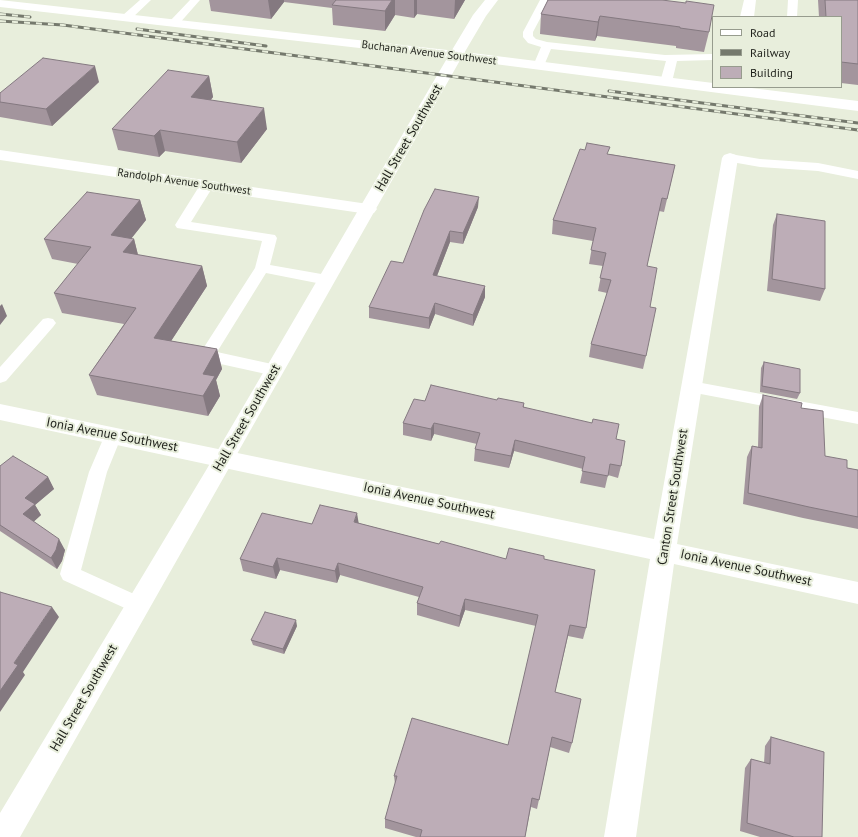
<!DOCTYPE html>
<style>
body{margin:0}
#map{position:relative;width:858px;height:837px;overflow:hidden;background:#e8eedc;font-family:"PT Sans",sans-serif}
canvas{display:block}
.legend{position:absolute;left:712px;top:16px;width:130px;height:72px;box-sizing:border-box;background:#e8eedc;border:1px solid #979c8e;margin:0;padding:5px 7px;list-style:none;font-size:12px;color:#1e201a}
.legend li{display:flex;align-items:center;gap:8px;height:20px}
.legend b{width:20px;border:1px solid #979c8e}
</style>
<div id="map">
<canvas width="858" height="837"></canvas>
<ul class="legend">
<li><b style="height:5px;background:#fff"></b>Road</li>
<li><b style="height:5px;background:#75796d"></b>Railway</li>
<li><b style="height:11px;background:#bdadb7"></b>Building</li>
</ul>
</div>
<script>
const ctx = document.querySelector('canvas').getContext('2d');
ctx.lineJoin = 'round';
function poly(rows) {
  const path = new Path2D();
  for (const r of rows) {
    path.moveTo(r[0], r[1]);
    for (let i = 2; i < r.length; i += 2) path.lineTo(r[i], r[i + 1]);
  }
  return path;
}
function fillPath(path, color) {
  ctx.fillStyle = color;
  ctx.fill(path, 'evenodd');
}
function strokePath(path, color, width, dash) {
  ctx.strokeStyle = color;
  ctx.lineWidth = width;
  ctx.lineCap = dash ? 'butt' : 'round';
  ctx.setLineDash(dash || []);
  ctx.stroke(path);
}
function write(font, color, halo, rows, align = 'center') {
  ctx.font = font + ' "PT Sans",sans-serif';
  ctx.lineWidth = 4;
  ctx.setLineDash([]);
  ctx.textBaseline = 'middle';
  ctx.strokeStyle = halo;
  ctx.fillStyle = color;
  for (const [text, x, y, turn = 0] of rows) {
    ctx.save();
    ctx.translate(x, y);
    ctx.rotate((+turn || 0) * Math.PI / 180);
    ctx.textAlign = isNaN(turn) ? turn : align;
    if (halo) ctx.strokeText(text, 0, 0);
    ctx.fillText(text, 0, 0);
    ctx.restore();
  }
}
fillPath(poly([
 [140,0,151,0,131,19,123,19,122,17,123,15,140,0],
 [190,0,200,0,178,25,170,25,169,23,170,21,190,0],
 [540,0,550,0,533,32,533,36,536,39,547,42,665,55,713,54,713,60,677,61,672,82,670,84,666,85,662,84,660,82,666,61,551,49,543,68,535,68,533,66,541,47,528,43,523,37,523,32,540,0],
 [788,0,798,0,797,17,787,17,788,0],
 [730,154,760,159,818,163,858,171,858,179,818,171,760,167,726,161,724,158,726,155,730,154],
 [207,181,212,182,214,185,191,222,275,235,277,238,270,265,327,275,332,277,334,280,332,283,327,285,266,273,217,352,281,366,283,370,281,374,275,376,207,361,201,359,199,355,255,268,262,241,177,228,175,225,200,185,202,182,207,181],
 [48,318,53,319,56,323,53,327,6,381,0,383,0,367,43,319,48,318],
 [691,381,858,412,858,424,685,391,683,387,685,383,691,381],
 [113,428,119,430,122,435,107,472,81,570,145,599,148,605,145,611,138,614,63,580,60,574,89,472,107,430,113,428]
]), '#fff');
fillPath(poly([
 [0,0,456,51,713,83,713,87,743,87,858,101,858,111,456,59,0,7,0,0],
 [744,0,756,0,754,17,740,17,744,0],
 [0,150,368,204,374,205,377,209,374,213,368,214,0,160,0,150],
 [730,153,736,155,738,158,677,544,858,582,858,604,674,564,636,837,604,837,650,559,0,420,0,404,654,539,722,158,724,155,730,153]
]), '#fff');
fillPath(poly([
 [485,0,498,0,486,16,463,55,20,837,0,837,0,813,205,472,449,55,473,15,485,0]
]), '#fff');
const rail = poly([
 [0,14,30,17],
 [0,21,63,25,858,130],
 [137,29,266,46],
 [609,91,858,123]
]);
strokePath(rail, '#75796d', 3);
strokePath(rail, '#e8eedc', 2, [6]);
fillPath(poly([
 [209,0,465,0,454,19,417,14,414,18,395,15,385,31,333,25,332,8,284,2,271,19,211,11],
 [548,0,709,32,704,52,676,48,676,46,597,36,595,41,540,34,541,14],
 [818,0,858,0,858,85,841,83,841,17,819,17],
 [209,76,213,97,211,100,267,129,241,163,165,151,159,157,118,150,112,129],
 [99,82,52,126,0,117,0,93],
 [609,154,675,165,664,212,659,211,647,266,650,307,646,356,643,369,589,357,591,344,607,293,598,291,603,266,589,264,593,241,552,234,553,220],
 [140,200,146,220,131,239,134,239,138,255,202,266,207,286,171,341,217,349,222,369,216,380,220,396,208,416,97,395,89,375,124,324,62,313,54,293,78,264,52,259,44,239],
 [478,207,463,244,450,242,437,276,485,286,485,297,473,326,435,314,429,329,369,318,369,307,403,263],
 [777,214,825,289,820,301,767,291,773,225],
 [764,362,800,393,797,399,760,392,761,368],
 [763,395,801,408,825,456,847,468,858,470,858,529,803,518,743,504,747,457,752,446,758,447,759,407],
 [497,400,524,403,524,407,616,439,621,466,618,478,608,475,605,488,580,483,583,469,514,451,509,468,474,461,475,449,477,444,434,434,431,441,403,435,403,423,425,401],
 [0,466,48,477,54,489,35,505,41,515,33,522,65,550,62,561,57,569,0,531],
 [358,523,439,544,506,559,544,559,586,628,583,639,568,636,555,692,572,743,569,753,550,747,537,809,531,807,525,837,416,837,385,828,385,819,395,784,394,776,508,745,536,626,465,610,459,627,417,615,417,603,419,597,340,575,337,583,280,570,276,579,243,571,240,559,312,524],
 [297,626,284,654,253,645,251,640],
 [771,737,822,837,760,837,740,831,745,768,751,759,764,763,765,746]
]), '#a3959d');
fillPath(poly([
 [268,0,284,0,284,2,271,19],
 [392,0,395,0,395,15,385,31,385,11],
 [414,0,417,0,417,14,414,18],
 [455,0,465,0,454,19],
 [600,16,597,36,595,41,598,22],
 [95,66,99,82,52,126,46,109],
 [209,76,213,97,195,118,191,97],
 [264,108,267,129,241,163,237,142],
 [160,130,165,151,159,157,154,136],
 [479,197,478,207,463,244,463,233],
 [140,200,146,220,118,255,111,235],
 [450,231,450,242,433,286,433,275],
 [134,239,139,259,123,252],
 [202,266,207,286,160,358,154,338],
 [485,286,485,297,473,326,473,315],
 [435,303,435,314,429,329,429,318],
 [2,304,7,316,0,325,0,306],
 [217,349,222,369,216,380,220,396,208,416,203,396,203,374],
 [434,423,434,434,431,441,431,429],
 [515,440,514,451,509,468,511,456],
 [48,477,54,489,35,505,41,515,29,526,23,514,25,498],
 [357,513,359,525,354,522],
 [59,539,65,550,62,561,57,569,51,558],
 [277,558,280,570,276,579,273,567],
 [338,563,340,575,337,583,335,571],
 [465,599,465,610,459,627,460,616],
 [52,607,59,617,23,672,25,675,0,712,0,691,14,663],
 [296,620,297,626,284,654,283,649]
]), '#847980');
const building = poly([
 [336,0,392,0,385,11,332,5,336,0],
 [548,0,662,0,686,3,686,1,714,5,709,32,680,28,680,27,600,16,598,22,541,14,548,0],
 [825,0,858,0,858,64,841,62,841,17,826,17,825,0],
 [43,58,95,66,46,109,0,102,0,93,43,58],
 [168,70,209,76,191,97,264,108,237,142,160,130,154,136,112,129,168,70],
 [587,143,610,147,607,154,675,165,667,199,662,198,647,266,657,268,650,307,656,308,646,356,591,344,611,280,600,278,606,253,591,250,596,228,553,220,580,149,585,150,587,143],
 [435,189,479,197,463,233,450,231,433,275,485,286,473,315,435,303,429,318,369,307,391,261,403,263,424,210,435,189],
 [87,192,140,200,111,235,134,239,123,252,202,266,154,338,217,349,203,374,215,376,203,396,89,375,136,308,54,293,91,247,44,239,87,192],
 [777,214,825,221,825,289,772,279,777,214],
 [764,362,800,369,800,393,762,386,764,362],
 [431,385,497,400,498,398,524,403,523,407,592,423,593,419,619,424,616,439,625,441,621,466,610,464,608,476,582,471,585,457,515,440,511,456,475,449,480,433,434,423,431,429,403,423,414,399,425,401,431,385],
 [763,395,802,403,801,408,823,411,825,456,847,460,847,468,858,470,858,517,809,507,748,493,752,446,762,448,763,395],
 [13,456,48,477,25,498,35,504,23,514,59,539,56,550,51,558,0,525,0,466,13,456],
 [320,505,357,513,354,522,439,544,441,541,506,559,509,548,544,556,544,559,595,570,586,628,570,625,555,692,581,699,572,743,552,737,539,800,532,798,525,837,420,837,422,830,385,819,397,776,394,776,412,718,508,745,538,615,465,599,460,616,417,603,423,587,338,563,335,571,277,558,273,567,240,559,262,513,312,524,320,505],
 [0,592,52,607,14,663,18,665,0,691,0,592],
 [265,612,296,620,283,649,251,640,265,612],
 [771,737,824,752,822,837,794,837,747,823,751,759,770,764,771,737]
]);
fillPath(building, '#bdadb7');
strokePath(building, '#847980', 1);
write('11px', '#1e201a', '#e8eedc', [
 ["Buchanan Avenue Southwest",429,53,7],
 ["Randolph Avenue Southwest",184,182,8]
]);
write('13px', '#1e201a', '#e8eedc', [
 ["Hall Street Southwest",409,138,-60],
 ["Hall Street Southwest",247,418,-60],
 ["Ionia Avenue Southwest",112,435,11],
 ["Canton Street Southwest",673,497,-81],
 ["Ionia Avenue Southwest",429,501,12],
 ["Ionia Avenue Southwest",746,568,12],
 ["Hall Street Southwest",84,698,-60]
]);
</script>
